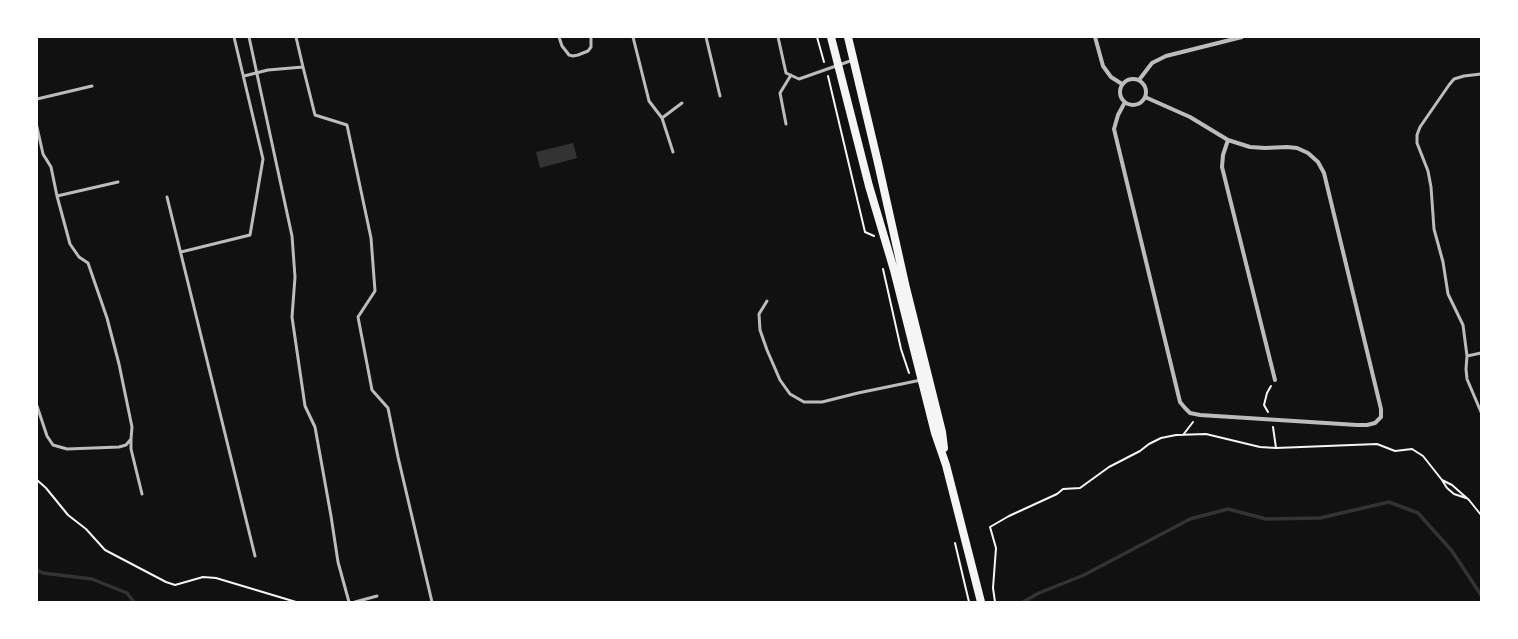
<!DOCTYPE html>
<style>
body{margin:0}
#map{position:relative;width:1518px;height:639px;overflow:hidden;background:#111;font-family:Cabin,sans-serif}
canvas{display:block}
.frame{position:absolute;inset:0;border:38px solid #fff;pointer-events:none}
</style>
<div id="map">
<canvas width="1518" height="639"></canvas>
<div class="frame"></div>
</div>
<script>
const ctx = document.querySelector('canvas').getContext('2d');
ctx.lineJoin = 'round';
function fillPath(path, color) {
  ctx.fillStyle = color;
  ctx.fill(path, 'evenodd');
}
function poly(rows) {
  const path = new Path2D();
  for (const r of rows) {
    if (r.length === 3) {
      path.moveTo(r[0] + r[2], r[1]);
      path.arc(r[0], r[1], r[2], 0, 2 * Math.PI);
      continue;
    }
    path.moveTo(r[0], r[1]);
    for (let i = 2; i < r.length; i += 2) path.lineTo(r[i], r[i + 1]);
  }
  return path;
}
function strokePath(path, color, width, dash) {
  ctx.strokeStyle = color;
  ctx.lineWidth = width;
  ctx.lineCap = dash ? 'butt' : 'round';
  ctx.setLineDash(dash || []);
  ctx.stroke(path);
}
fillPath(poly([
 [573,143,577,158,540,168,536,152]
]), '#333');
strokePath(poly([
 [37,570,43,573,92,579,127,593,134,602],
 [1023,602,1039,593,1084,575,1190,519,1228,509,1266,519,1320,518,1389,502,1418,513,1452,551,1481,595]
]), '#333', 3.5);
strokePath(poly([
 [817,37,824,62],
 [828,76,865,232,874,236],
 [883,269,901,349,909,373],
 [1268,412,1264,405,1267,393,1271,386],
 [1273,427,1276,448],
 [1183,435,1193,422],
 [37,480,46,488,68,515,86,529,105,550,166,582,175,585,203,577,216,578,296,602],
 [1442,480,1447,488,1454,494,1466,498],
 [955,543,969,602],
 [995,602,993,588,996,548,990,527,1009,516,1057,494,1063,489,1080,488,1109,467,1140,451,1149,444,1161,438,1176,435,1206,434,1260,447,1276,448,1377,444,1395,451,1412,449,1423,456,1442,480,1452,485,1469,500,1481,515]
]), '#f5f5f5', 2);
strokePath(poly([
 [249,37,292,236,295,277,292,317,305,406,315,427,331,516,338,562,349,602],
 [296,37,303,67],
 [559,37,562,46,566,51,569,55,573,56,578,55,588,51,591,47,591,37],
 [633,37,649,101,662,118,673,152],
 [706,37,720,96],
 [778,37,786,73,799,79,853,60],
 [1481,74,1464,76,1454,79,1449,85,1420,127,1417,135,1417,143,1428,171,1431,187,1434,229,1443,262,1448,294,1463,325,1467,356,1466,369,1467,379,1481,412],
 [244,76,268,70,303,67,315,115,347,125,371,238,375,291,358,317,372,390,388,408,398,457,432,602],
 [37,99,92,86],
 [662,118,682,103],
 [786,124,780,93,791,75],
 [37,127,43,154,51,167,57,196,70,244,79,257,88,263,107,318,119,364,132,427,131,439,126,445,119,447,67,449,53,445,47,436,37,406],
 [57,196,118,182],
 [167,197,255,556],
 [181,252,250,235,263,159,234,37],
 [767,301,759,314,760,330,767,350,780,380,790,394,804,402,822,402,858,393,921,380],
 [1467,356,1481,353],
 [131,439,131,449,142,494],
 [355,602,377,596]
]), '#bcbcbc', 3);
strokePath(poly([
 [1095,37,1103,66,1111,77,1122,84],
 [1133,92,13],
 [1139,80,1152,63,1166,56,1242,37],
 [1125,102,1118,115,1114,129,1180,402,1185,408,1190,413,1200,415,1357,425,1367,425,1375,423,1381,417,1381,409,1324,173,1318,162,1308,153,1297,148,1287,147,1265,148,1250,147,1228,140,1190,117,1145,97],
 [1228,140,1223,155,1222,167,1275,380]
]), '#bcbcbc', 4);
strokePath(poly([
 [831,37,869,186,894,270,935,433,946,465,981,602],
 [848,37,878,163,906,288,942,432,944,448]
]), '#f5f5f5', 8);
</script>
